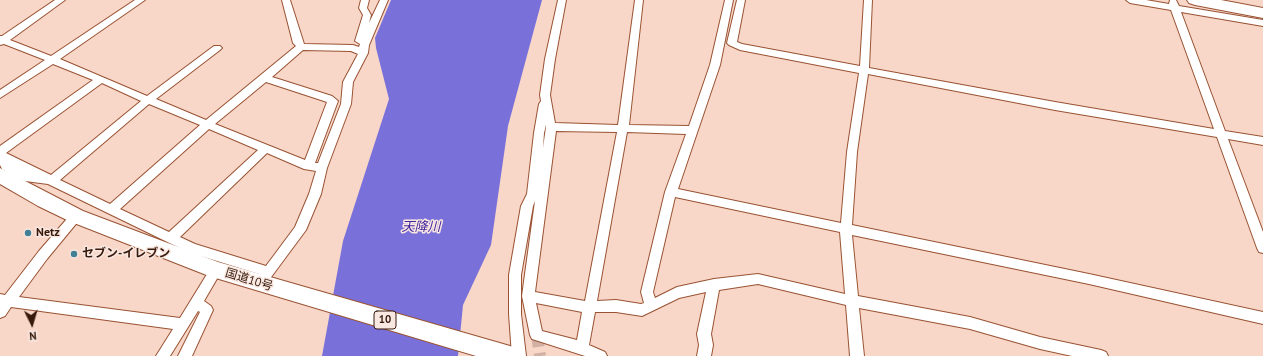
<!DOCTYPE html>
<meta charset="utf-8">
<style>
body{margin:0}
#map{position:relative;width:1263px;height:356px;overflow:hidden;background:#f8d7c9;font-family:"PT Sans",sans-serif}
canvas{display:block}
.north{position:absolute;left:12px;top:304px;width:40px;height:40px;-webkit-text-stroke:3px #f9e8e1;paint-order:stroke;rotate:175deg;font-size:11px;font-weight:700;line-height:16px;text-align:center;color:#37190b}
.north::after{content:'';display:block;margin:auto;width:14px;height:18px;background:#37190b;clip-path:polygon(50% 0,100% 100%,50% 72%,0 100%)}
</style>
<div id="map">
<canvas width="1263" height="356"></canvas>
<div class="north">N</div>
</div>
<script>
const ctx = document.querySelector('canvas').getContext('2d');
ctx.lineJoin = 'round';
function fillPath(path, color) {
  ctx.fillStyle = color;
  ctx.fill(path, 'evenodd');
}
function poly(rows) {
  const path = new Path2D();
  for (const r of rows) {
    path.moveTo(r[0], r[1]);
    for (let i = 2; i < r.length; i += 2) path.lineTo(r[i], r[i + 1]);
  }
  return path;
}
function strokePath(path, color, width, dash) {
  ctx.strokeStyle = color;
  ctx.lineWidth = width;
  ctx.lineCap = dash ? 'butt' : 'round';
  ctx.setLineDash(dash || []);
  ctx.stroke(path);
}
function write(font, color, halo, rows, align = 'center') {
  ctx.font = font + ' "PT Sans","Noto Sans JP",sans-serif';
  ctx.lineWidth = 3;
  ctx.setLineDash([]);
  ctx.textBaseline = 'middle';
  ctx.strokeStyle = halo;
  ctx.fillStyle = color;
  for (const [text, x, y, turn = 0] of rows) {
    ctx.save();
    ctx.translate(x, y);
    ctx.rotate((+turn || 0) * Math.PI / 180);
    ctx.textAlign = isNaN(turn) ? turn : align;
    if (halo) ctx.strokeText(text, 0, 0);
    ctx.fillText(text, 0, 0);
    ctx.restore();
  }
}
fillPath(poly([
 [391,0,542,0,508,126,491,245,463,305,458,356,322,356,343,241,389,99,376,48,375,38]
]), '#7971d9');
strokePath(poly([
 [537,335,540,356]
]), '#d1b1a3', 12, [12, 6]);
const minor = poly([
 [55,0,65,0,10,40,51,56,135,0,145,0,60,59,147,96,214,46,220,46,222,48,220,50,156,99,206,120,296,46,293,43,282,0,290,0,304,44,353,45,359,47,360,44,355,41,363,15,359,8,361,0,369,0,367,8,371,15,369,23,380,0,388,0,369,45,368,53,353,82,351,104,327,168,321,194,306,230,263,288,259,289,255,288,253,284,259,274,188,252,48,184,25,181,14,177,2,169,0,165,0,146,93,80,53,64,0,98,0,90,45,60,4,44,0,45,0,36,2,36,55,0],
 [303,50,351,51,358,54,343,82,341,104,318,163,315,163,338,101,332,96,272,77,303,50],
 [266,82,327,102,305,160,215,124,266,82],
 [102,83,141,101,51,175,6,153,102,83],
 [149,104,200,125,110,204,60,180,149,104],
 [209,129,258,150,169,232,120,209,209,129],
 [267,153,304,169,316,171,309,194,295,227,266,266,195,244,180,237,267,153],
 [558,0,566,0,555,59,550,95,555,123,618,125,635,0,643,0,629,125,689,126,710,65,725,0,733,0,720,65,678,189,841,223,847,152,859,73,740,50,729,45,727,43,737,0,745,0,737,42,742,44,860,66,864,0,872,0,869,68,1055,102,1214,129,1171,10,1130,3,1126,0,1146,0,1169,4,1170,0,1176,0,1179,6,1263,20,1263,26,1181,12,1225,131,1263,137,1263,145,1228,139,1263,232,1263,253,1259,252,1257,248,1217,137,1055,110,868,74,857,152,852,225,1089,274,1263,312,1263,324,1089,284,852,235,858,296,970,317,1040,337,1101,350,1106,352,1108,356,1072,356,1040,349,970,329,859,308,864,356,850,356,846,305,758,284,719,290,711,334,713,345,711,356,697,356,699,345,697,334,706,292,679,298,642,316,616,312,595,312,589,345,605,352,607,356,585,356,532,339,530,335,522,296,535,201,533,206,521,275,521,314,526,356,512,356,509,314,509,275,521,206,527,194,534,133,539,104,541,101,540,95,545,59,558,0],
 [546,125,546,127,543,148,544,133,546,125],
 [556,131,617,132,585,301,535,292,556,131],
 [627,132,686,134,665,192,641,292,644,303,641,304,616,300,597,301,627,132],
 [675,197,840,232,845,294,758,274,714,279,677,287,655,298,653,292,675,197],
 [536,303,582,312,577,340,542,331,536,303],
 [76,211,80,213,82,216,80,219,47,259,19,297,180,318,212,266,216,265,220,266,222,270,204,301,211,306,213,310,192,356,178,356,200,312,198,311,170,356,156,356,173,329,11,307,5,316,0,318,0,294,5,295,39,251,72,213,76,211]
]);
const trunk = poly([
 [0,168,83,211,218,262,510,346,518,349,521,356,476,356,209,276,69,221,38,206,0,184,0,168]
]);
const motorway = poly([
 [1187,0,1221,0,1263,8,1263,18,1195,5,1189,3,1187,0]
]);
strokePath(minor, '#995232', 2);
strokePath(trunk, '#995232', 2);
strokePath(motorway, '#995232', 2);
fillPath(minor, '#fff');
fillPath(trunk, '#fff');
fillPath(motorway, '#fff');
for (const [x, y, r, color] of [
 [28,233,4,"#427f95"],
 [74,254,4,"#427f95"]
]) {
  const dot = new Path2D();
  dot.arc(x, y, r, 0, 2 * Math.PI);
  ctx.fillStyle = color;
  ctx.fill(dot);
  strokePath(dot, '#f9e8e1', 1.5);
}
for (const [x, y, w] of [
 [385,320,22]
]) {
  const box = new Path2D();
  box.roundRect(x - w / 2, y - 9, w, 18, 3);
  ctx.fillStyle = '#f9e8e1';
  ctx.fill(box);
  strokePath(box, '#37190b', 1);
}
write('bold 11px', '#37190b', null, [
 ["10",385,320]
]);
write('bold 12px', '#37190b', '#f9e8e1', [
 ["Netz",36,233],
 ["セブン-イレブン",82,254]
], 'left');
write('12px', '#37190b', '#f9e8e1', [
 ["国道10号",249,280,17]
]);
write('italic 13px', '#41249f', '#f9e8e1', [
 ["天降川",421,227]
]);
</script>
